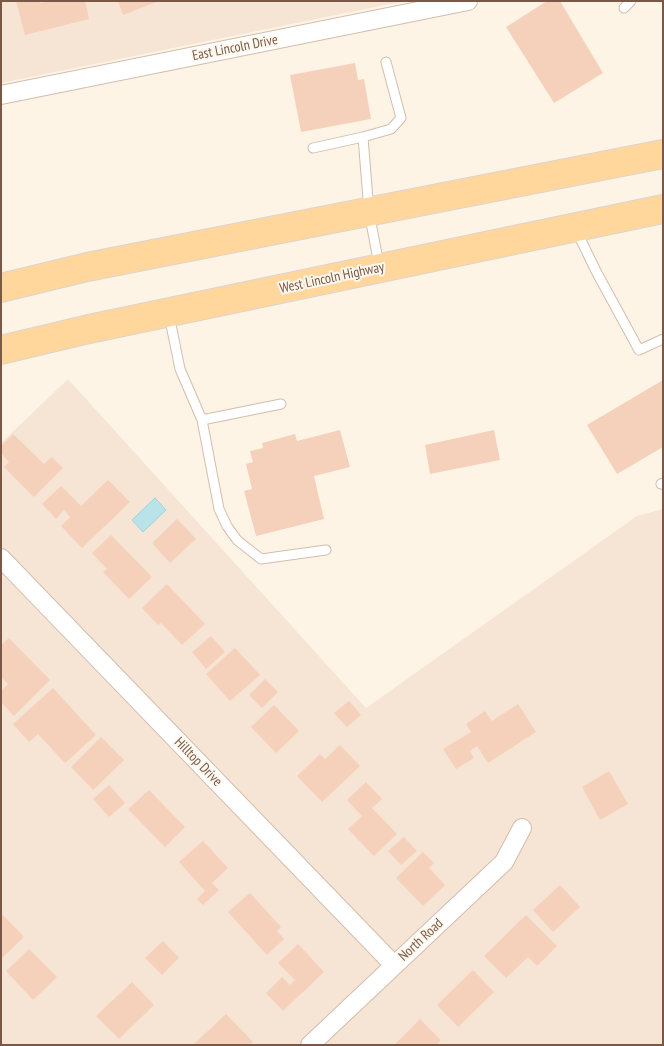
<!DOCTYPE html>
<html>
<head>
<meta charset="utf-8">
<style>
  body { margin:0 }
  #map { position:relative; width:664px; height:1046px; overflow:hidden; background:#fef4e6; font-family:"PT Sans Narrow",sans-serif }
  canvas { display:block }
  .frame { position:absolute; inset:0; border:2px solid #795848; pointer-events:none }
</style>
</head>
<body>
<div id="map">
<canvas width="664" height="1046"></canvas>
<div class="frame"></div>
</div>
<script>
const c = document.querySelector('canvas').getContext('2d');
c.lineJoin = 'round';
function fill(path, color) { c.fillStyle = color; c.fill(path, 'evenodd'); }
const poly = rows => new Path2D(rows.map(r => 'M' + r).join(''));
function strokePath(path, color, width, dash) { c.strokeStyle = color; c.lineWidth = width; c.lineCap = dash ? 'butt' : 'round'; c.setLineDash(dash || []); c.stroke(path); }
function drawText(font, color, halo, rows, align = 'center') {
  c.font = font + ' "PT Sans Narrow",sans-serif'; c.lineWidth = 4; c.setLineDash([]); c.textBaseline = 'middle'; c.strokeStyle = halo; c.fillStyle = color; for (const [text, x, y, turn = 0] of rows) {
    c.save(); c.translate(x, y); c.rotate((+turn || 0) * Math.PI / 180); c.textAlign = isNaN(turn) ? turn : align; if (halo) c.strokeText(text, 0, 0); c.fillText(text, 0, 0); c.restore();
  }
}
fill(poly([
  [1,1,405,1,1,83],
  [68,379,366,708,637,516,663,509,663,1045,1,1045,1,443]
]), '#f6e5d4');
const water = poly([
  [155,498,166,510,143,532,132,520,155,498]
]);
fill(water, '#b8e4e9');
strokePath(water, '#9ed4dc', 1);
fill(poly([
  [16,1,40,1,40,3,48,1,85,1,89,19,25,35],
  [118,1,159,1,123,15],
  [547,1,560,1,603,73,554,103,506,27],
  [355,63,358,80,364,79,371,119,301,132,290,75],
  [663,380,663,447,617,474,587,425],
  [340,430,350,467,314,476,324,519,256,536,244,491,252,489,246,464,253,462,250,451,263,448,262,443,295,434,297,441],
  [494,430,500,460,430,474,425,445],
  [13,434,44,464,52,457,63,468,34,497,4,467,9,462,1,453,1,446],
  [108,480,130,502,82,548,61,526,70,517,64,510,56,519,42,504,61,486,81,506],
  [177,519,196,539,170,563,152,543],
  [111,535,152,577,129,599,103,572,107,569,92,553],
  [167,584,205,624,182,645,161,623,158,625,142,608],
  [211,636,225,652,206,669,192,652],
  [9,638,50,680,14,716,1,702,1,691,8,684,1,677,1,645],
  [235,648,260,675,230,701,206,674],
  [265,679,278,692,262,708,249,695],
  [53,688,96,735,65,763,38,734,29,742,13,724],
  [349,701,361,715,347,727,334,713],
  [518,704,536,732,488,763,477,746,470,751,474,758,456,769,443,749,471,732,466,724,485,711,492,721],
  [274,705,299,731,276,753,251,727],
  [101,737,124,760,93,790,71,767],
  [340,745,360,766,322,802,297,776,320,754,325,759],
  [609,771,628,804,600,820,582,787],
  [366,782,382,799,372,808,397,834,374,856,348,829,362,816,347,800],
  [109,785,125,803,109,817,93,799],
  [149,790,185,827,165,847,128,809],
  [404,837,417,851,401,865,388,851],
  [203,841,228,868,212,883,219,890,203,905,197,899,205,891,179,862],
  [423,852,434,863,429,868,445,885,423,906,396,878],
  [560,885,580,907,553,932,533,910],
  [250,893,281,927,277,931,284,939,267,955,228,912],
  [1,913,24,937,1,959],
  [526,915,557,946,537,966,528,957,506,978,484,956],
  [163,941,179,958,162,975,145,958],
  [298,944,324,972,283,1011,266,993,282,977,290,985,295,980,278,963],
  [29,949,57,977,33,1000,6,971],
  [473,970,494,992,458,1027,437,1005],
  [132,982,154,1005,119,1039,96,1016],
  [226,1014,253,1042,249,1045,193,1045],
  [420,1019,441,1040,436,1045,394,1045]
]), '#f5d1bb');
const lane = poly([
  [624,8,631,1],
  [313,148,363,137],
  [576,230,597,273,639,350,663,339],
  [379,265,369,212,363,137,391,129,401,118,386,62],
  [169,315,180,369,202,420,219,509,227,526,237,540,261,559,326,550],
  [202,420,281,404],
  [661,484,663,483]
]);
const street = poly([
  [1,95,468,1],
  [1,558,394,965],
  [310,1045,504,862,522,828]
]);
const primary = poly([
  [1,288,87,267,663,154],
  [1,350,89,329,663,209]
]);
strokePath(lane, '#d3bdad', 11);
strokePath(street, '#d3bdad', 20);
strokePath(primary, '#dcd4cf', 30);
strokePath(lane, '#fff', 9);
strokePath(street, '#fff', 18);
strokePath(primary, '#ffd79c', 28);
drawText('14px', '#795848', '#fff8ee', [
  ["East Lincoln Drive",235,48,-11],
  ["West Lincoln Highway",332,278,-12],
  ["Hilltop Drive",198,762,46],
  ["North Road",421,940,-43]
]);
</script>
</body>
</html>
